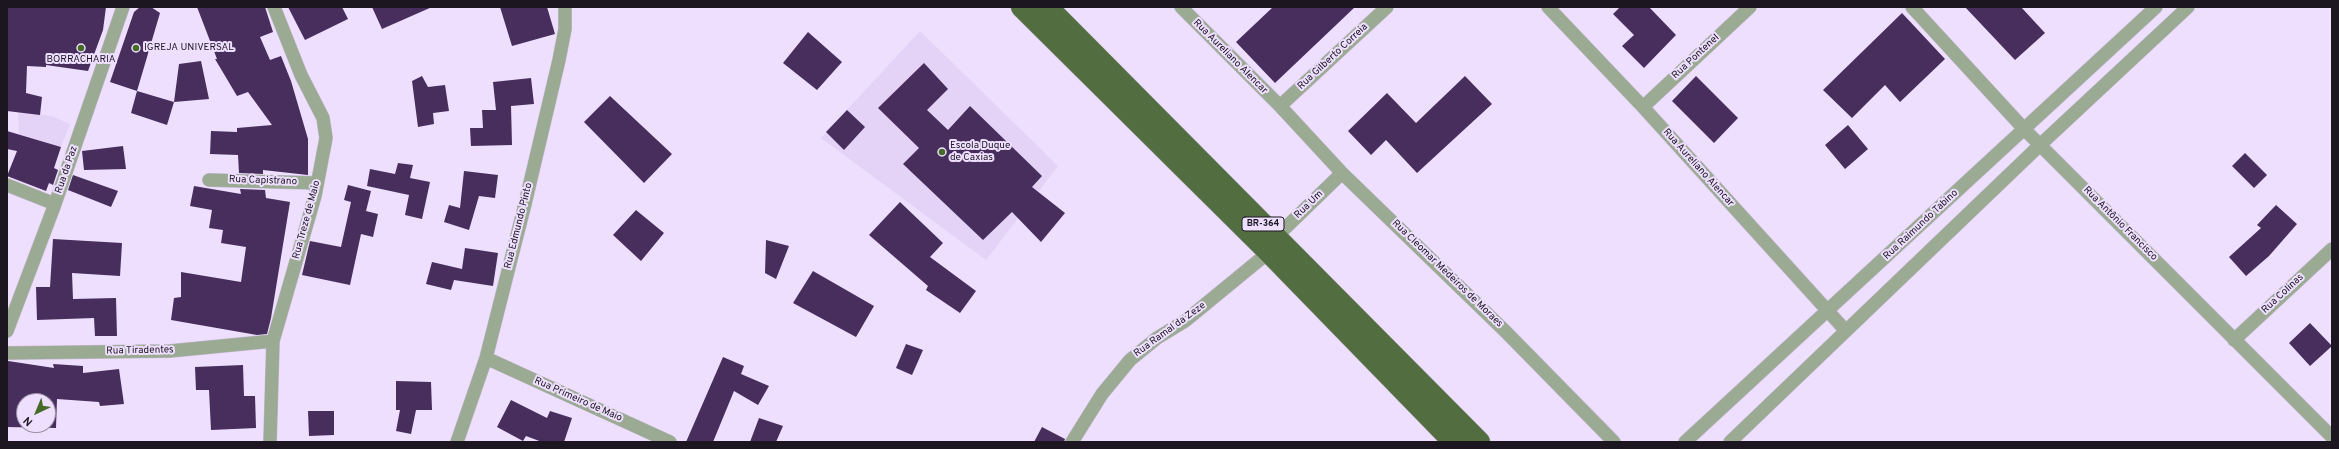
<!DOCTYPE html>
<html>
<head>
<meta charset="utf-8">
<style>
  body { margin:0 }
  #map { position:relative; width:2339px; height:449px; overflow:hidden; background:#eedffe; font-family:Overpass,sans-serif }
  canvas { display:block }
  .frame { position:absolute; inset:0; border:8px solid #1c1621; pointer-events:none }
  .north { position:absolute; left:16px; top:393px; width:40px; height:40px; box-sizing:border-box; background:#eedffe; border:1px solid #9a8fa6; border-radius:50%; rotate:224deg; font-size:11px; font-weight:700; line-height:16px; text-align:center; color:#1c1621 }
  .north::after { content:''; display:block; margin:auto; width:14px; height:18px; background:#446c28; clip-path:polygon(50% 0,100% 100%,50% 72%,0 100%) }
</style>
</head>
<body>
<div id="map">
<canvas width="2339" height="449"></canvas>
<div class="frame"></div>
<div class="north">N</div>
</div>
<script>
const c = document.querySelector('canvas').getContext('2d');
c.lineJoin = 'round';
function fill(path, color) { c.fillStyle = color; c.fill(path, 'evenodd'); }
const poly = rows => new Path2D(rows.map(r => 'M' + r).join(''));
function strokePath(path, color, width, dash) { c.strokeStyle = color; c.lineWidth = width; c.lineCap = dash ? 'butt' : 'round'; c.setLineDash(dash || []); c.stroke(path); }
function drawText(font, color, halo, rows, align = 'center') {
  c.font = font + ' Overpass,sans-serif'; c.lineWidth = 4; c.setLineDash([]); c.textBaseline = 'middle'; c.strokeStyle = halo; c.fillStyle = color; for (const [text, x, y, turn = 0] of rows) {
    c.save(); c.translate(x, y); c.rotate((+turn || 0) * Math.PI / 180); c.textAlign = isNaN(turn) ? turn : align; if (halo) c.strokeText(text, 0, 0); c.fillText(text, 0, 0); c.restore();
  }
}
fill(poly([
  [920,31,1058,166,986,260,821,138],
  [18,112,52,116,70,124,61,147,19,134]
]), '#e5d2f7');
fill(poly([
  [7,7,106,7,103,30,88,71,46,65,46,67,27,66,26,93,42,97,40,115,7,111],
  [140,7,151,7,160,13,137,91,110,82,134,12],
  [197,7,265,7,273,32,260,37,270,60,281,56,291,81,308,139,308,175,263,170,263,174,239,173,238,155,210,154,211,131,237,132,237,128,272,125,248,92,237,96,215,59,217,59],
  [288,7,342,7,348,19,305,40],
  [372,7,432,7,382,29],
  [500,7,547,7,555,34,512,46],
  [1273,7,1355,7,1275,83,1236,42],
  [1620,7,1649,7,1676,35,1644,68,1622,46,1634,35,1613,14],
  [1965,7,2021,7,2045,33,2015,60],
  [1902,13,1945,59,1900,102,1885,85,1852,118,1823,90],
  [808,32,842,62,817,90,783,63],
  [201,61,209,99,174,102,179,64],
  [924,63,948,89,927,110,948,130,970,106,1042,176,1032,187,1065,213,1041,242,1012,212,983,240,903,164,919,148,878,108],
  [422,76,428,87,445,85,449,111,433,113,434,124,418,127,412,81],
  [1465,76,1492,104,1417,173,1386,140,1371,155,1348,131,1387,93,1416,123],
  [1696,76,1738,118,1714,143,1672,101],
  [531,78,534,104,511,106,512,145,471,146,470,128,483,128,482,110,496,110,493,82],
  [137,91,174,102,167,125,131,113],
  [610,96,672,154,644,183,584,122],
  [847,110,865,127,844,150,826,132],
  [1848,125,1868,149,1845,169,1825,145],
  [7,131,61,147,54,168,58,170,53,185,49,183,46,191,7,176,17,151,7,149],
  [123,146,126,169,84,170,82,151],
  [2245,153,2267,175,2254,188,2232,166],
  [398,163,413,165,410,178,430,182,422,219,405,215,409,195,367,186,370,169,395,174],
  [464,171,498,175,495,198,479,196,469,230,444,222,449,205,460,208],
  [73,175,118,191,111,207,68,190],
  [348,185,371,191,366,211,378,214,373,237,361,234,350,285,302,275,310,241,341,247,351,202,344,200],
  [194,186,241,194,240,189,265,190,266,198,290,202,271,318,267,334,257,335,171,320,174,298,181,297,181,272,241,282,246,247,221,243,223,230,209,228,212,210,190,206],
  [900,202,943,243,930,257,976,291,960,313,926,290,928,286,869,235],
  [2276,205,2297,224,2269,256,2246,276,2229,257,2261,228,2257,225],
  [636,210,664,233,641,261,613,235],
  [53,239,122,243,120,276,72,273,73,299,116,298,117,336,95,336,94,318,37,320,36,287,50,287],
  [766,240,789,246,776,279,765,273],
  [465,248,498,253,493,286,454,280,451,290,426,284,432,262,462,269],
  [813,271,874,306,856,337,793,303],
  [2310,323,2332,346,2310,366,2289,343],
  [906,344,923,350,912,375,896,368],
  [723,357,744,366,741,374,769,386,758,405,734,391,713,442,686,442],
  [8,361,54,368,53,364,83,366,83,373,119,369,124,404,100,406,99,402,57,399,56,428,7,427],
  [24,401,48,401,48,425,24,425],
  [243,365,244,396,255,396,256,428,211,430,209,390,196,390,195,367],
  [396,381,431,382,432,410,416,410,411,434,396,431,400,410,396,410],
  [511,400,547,418,550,411,572,418,564,442,542,442,526,436,523,441,497,427],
  [308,411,334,411,334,435,309,436],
  [759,418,783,426,776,442,750,442],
  [1042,427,1065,439,1064,442,1034,442]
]), '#472e5d');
const minor = poly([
  [1181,7,1280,106,1342,173,1505,331,1614,442],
  [1548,7,1643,107,1846,331],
  [1912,7,2025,130,2332,437],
  [1280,106,1387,7],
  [1643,107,1750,7],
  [209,180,317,183],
  [7,185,55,204],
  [1276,237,1342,173],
  [7,331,55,204,123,7],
  [2234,340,2332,249],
  [7,353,170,351,273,341],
  [486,358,670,442],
  [270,442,273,341,315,196,326,138,323,118,301,75,274,7],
  [457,442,486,358,525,204,559,60,565,29,565,7],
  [1072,442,1102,394,1130,360,1157,338,1185,321,1269,252],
  [1685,442,2156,7],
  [1730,442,2040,145,2188,7]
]);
const trunk = poly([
  [1022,7,1269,252,1454,442],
  [1047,7,1479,442]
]);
strokePath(minor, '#c8bbd6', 14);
strokePath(trunk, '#c8bbd6', 23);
strokePath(minor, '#9baa93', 13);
strokePath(trunk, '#526e40', 22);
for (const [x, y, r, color] of [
  [81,48,4,"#446c28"],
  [136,48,4,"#446c28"],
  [942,152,4,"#446c28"]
]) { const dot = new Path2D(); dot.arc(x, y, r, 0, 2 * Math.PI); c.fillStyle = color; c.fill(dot); strokePath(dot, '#eedffe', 1.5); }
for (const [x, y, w] of [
  [1263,224,42]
]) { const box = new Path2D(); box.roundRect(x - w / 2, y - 7, w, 14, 3); c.fillStyle = '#eedffe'; c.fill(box); strokePath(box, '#1c1621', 1); }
drawText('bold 9px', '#1c1621', null, [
  ["BR-364",1263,224]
]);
drawText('10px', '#1c1621', '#eedffe', [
  ["IGREJA UNIVERSAL",144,48],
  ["BORRACHARIA",81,60,"center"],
  ["Escola Duque",950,146],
  ["de Caxias",950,158]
], 'left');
drawText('10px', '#1c1621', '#eedffe', [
  ["Rua Aureliano Alencar",1230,57,45],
  ["Rua Gilberto Correia",1333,57,-43],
  ["Rua Pontenel",1696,57,-43],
  ["Rua Aureliano Alencar",1698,168,48],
  ["Rua da Paz",67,170,-71],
  ["Rua Capistrano",263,181,2],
  ["Rua Um",1309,205,-44],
  ["Rua Treze de Maio",307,220,-75],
  ["Rua Antônio Francisco",2120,224,45],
  ["Rua Raimundo Tabino",1921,225,-43],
  ["Rua Edmundo Pinto",519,226,-76],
  ["Rua Cleomar Medeiros de Moraes",1447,274,44],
  ["Rua Colinas",2283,294,-43],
  ["Rua Ramal da Zeze",1170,330,-36],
  ["Rua Tiradentes",140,351,-1],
  ["Rua Primeiro de Maio",578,400,24]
]);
</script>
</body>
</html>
